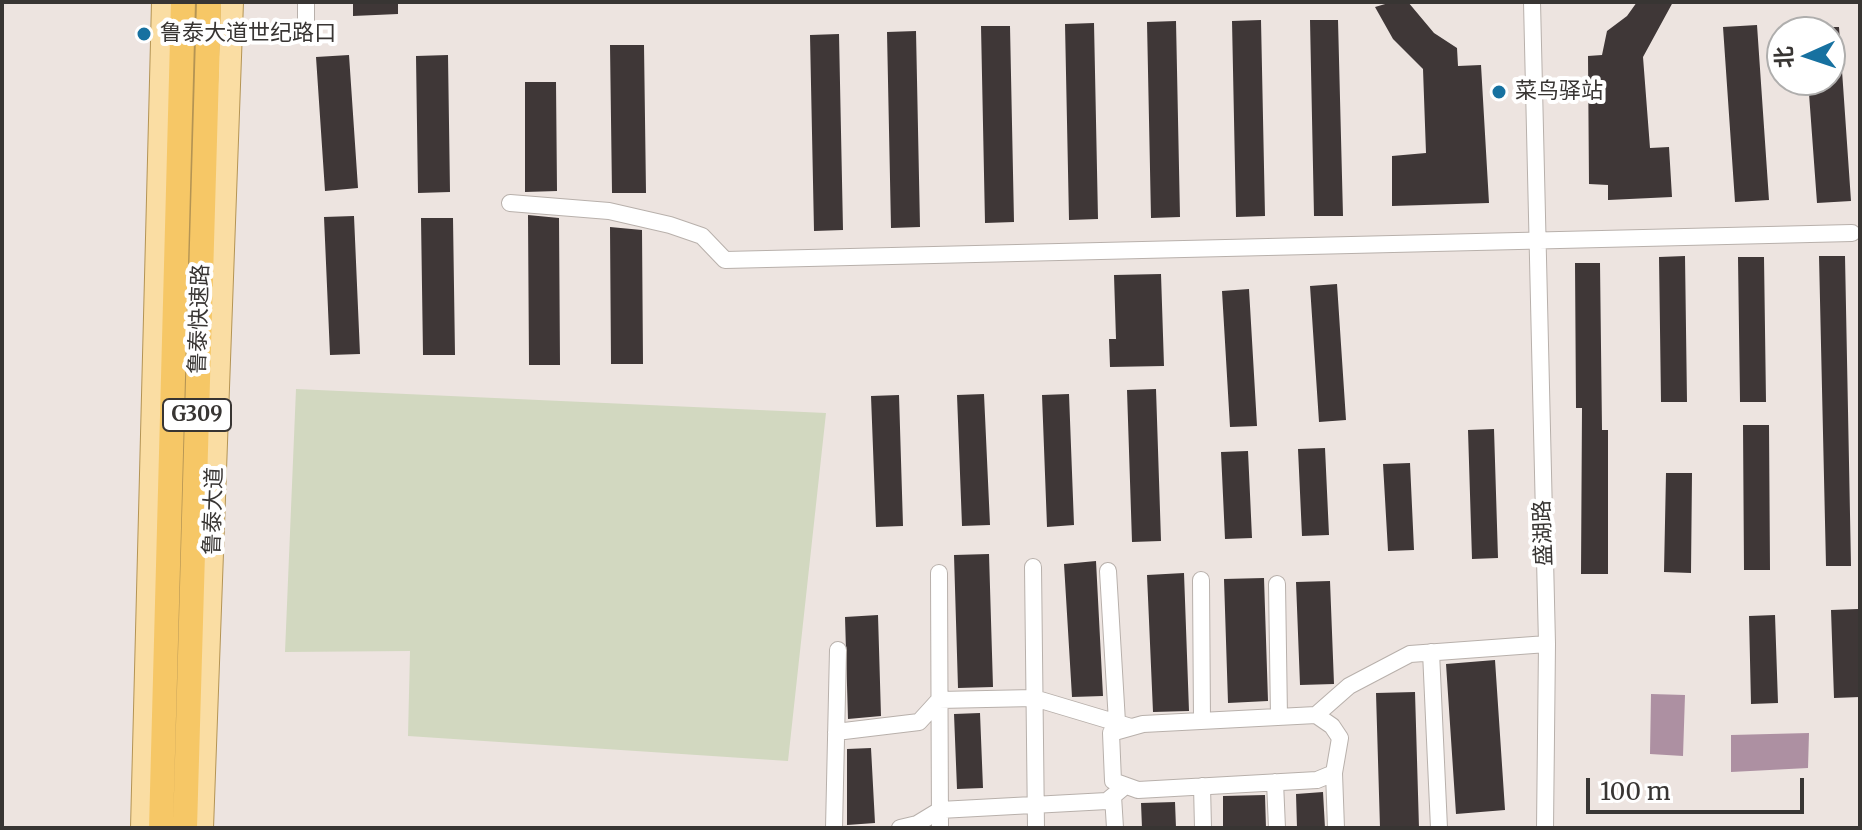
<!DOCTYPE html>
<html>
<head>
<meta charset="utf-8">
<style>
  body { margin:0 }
  #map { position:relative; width:1862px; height:830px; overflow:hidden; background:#ede4e0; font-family:Merriweather,"Noto Sans SC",serif }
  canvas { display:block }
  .frame { position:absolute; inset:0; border:4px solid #383533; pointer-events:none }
  .north { position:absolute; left:1766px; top:16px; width:80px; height:80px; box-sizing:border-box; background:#fff; border:2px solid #afaead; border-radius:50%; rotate:267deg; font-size:22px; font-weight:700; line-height:32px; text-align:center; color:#383533 }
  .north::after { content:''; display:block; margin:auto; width:28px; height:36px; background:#1771a0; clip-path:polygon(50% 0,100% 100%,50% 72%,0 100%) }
  .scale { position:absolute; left:1586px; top:778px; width:218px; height:36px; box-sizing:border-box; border:4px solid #383533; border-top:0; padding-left:10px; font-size:24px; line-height:28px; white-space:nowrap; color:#383533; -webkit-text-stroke:6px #fff; paint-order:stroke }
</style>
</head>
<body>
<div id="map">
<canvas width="1862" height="830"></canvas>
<div class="frame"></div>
<div class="north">北</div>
<div class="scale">100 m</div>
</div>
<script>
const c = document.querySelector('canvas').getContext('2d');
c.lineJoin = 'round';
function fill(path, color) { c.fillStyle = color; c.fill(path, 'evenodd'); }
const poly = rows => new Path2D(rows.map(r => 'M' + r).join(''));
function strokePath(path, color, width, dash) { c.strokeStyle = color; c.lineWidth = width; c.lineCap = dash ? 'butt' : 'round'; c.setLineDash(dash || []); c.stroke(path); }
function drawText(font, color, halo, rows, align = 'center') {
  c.font = font + ' Merriweather,"Noto Sans SC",serif'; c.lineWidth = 8; c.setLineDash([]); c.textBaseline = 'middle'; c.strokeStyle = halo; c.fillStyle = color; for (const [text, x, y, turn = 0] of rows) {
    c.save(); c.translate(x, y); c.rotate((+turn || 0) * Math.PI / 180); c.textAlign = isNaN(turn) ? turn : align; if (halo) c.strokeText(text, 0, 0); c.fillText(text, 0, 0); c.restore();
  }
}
fill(poly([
  [296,389,826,413,788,761,408,736,410,651,285,652]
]), '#d2d8c0');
fill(poly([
  [1651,694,1685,695,1683,756,1650,754],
  [1809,733,1808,768,1731,772,1731,735]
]), '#ad90a2');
fill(poly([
  [353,2,398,2,398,14,353,16],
  [1392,2,1408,2,1434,33,1457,48,1458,66,1481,65,1489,203,1392,206,1392,156,1426,153,1423,69,1393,39,1375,7],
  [1637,2,1673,2,1643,57,1650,148,1669,147,1672,197,1608,200,1608,185,1589,184,1588,56,1602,55,1607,31,1627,16],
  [1261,20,1265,216,1236,217,1232,21],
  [1310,20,1338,20,1343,216,1314,216],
  [1176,21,1180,217,1151,218,1147,22],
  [1094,23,1098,219,1069,220,1065,24],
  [1757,25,1769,200,1735,202,1723,27],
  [981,26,1010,26,1014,222,985,223],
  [1830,27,1839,27,1851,201,1817,203,1808,80,1830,80],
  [916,31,920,227,891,228,887,32],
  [839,34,843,230,814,231,810,35],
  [610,45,644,45,646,193,612,193],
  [349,55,358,188,325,191,316,57],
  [448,55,450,192,418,193,416,56],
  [525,82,556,82,557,191,525,192],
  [528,215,559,218,560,365,529,365],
  [354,216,360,354,330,355,324,217],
  [421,218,453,218,455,355,423,355],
  [610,227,642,230,643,364,611,364],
  [1685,256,1687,402,1661,402,1659,257],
  [1819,256,1845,256,1851,566,1826,566],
  [1738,257,1764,257,1766,402,1740,402],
  [1575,263,1600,263,1602,430,1608,430,1608,574,1581,574,1582,408,1576,408],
  [1161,274,1164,366,1110,367,1109,339,1116,339,1114,275],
  [1337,284,1346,420,1319,422,1310,286],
  [1249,289,1257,426,1230,427,1222,291],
  [1156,389,1161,541,1132,542,1127,390],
  [984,394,990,525,962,526,957,395],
  [1069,394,1074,525,1047,527,1042,395],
  [899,395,903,526,876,527,871,396],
  [1743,425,1769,425,1770,570,1744,570],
  [1494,429,1498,558,1472,559,1468,430],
  [1325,448,1329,535,1302,536,1298,449],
  [1248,451,1252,538,1225,539,1221,452],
  [1410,463,1414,550,1388,551,1383,464],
  [1666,473,1692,473,1691,573,1664,572],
  [989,554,993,687,958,688,954,555],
  [1096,561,1103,696,1072,697,1064,564],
  [1184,573,1189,711,1153,712,1147,575],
  [1264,578,1268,701,1228,703,1224,579],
  [1330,581,1334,684,1300,685,1296,582],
  [1858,609,1860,697,1834,698,1831,610],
  [878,615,881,716,848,719,845,617],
  [1775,615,1778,703,1751,704,1749,616],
  [1495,660,1505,810,1456,814,1446,664],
  [1415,692,1419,828,1380,828,1376,693],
  [980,713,983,788,957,789,954,714],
  [871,748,875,823,847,825,847,749],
  [1323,792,1325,828,1297,828,1296,794],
  [1265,795,1266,828,1223,828,1223,796],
  [1175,802,1176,828,1142,828,1141,803]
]), '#3f3737');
const minor = poly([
  [1532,2,1547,644,1545,828],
  [231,34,306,33,306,2],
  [510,203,609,211,670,225,702,236,725,260,1852,233],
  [1033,567,1036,828],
  [1108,571,1117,722],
  [939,573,940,828],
  [1201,580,1202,721],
  [1277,584,1279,717],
  [1431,652,1439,828],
  [1316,715,1332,726,1340,738,1334,773,1317,780,1138,790,1113,781,1111,733,1143,724,1316,715,1349,686,1410,654,1547,644],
  [836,732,919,722,939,700,1034,698,1131,727],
  [1334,773,1336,828],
  [1275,782,1277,828],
  [1202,786,1203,828],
  [1113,796,1115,828],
  [834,828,838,650],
  [900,828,917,824,940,810,1107,801,1125,786]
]);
const major = poly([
  [142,828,163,2],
  [202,828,232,2]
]);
const highway = poly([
  [161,828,183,2],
  [185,828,209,2]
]);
strokePath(minor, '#b8b0ab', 18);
strokePath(major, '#b49454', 24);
strokePath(highway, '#b49454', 26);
strokePath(minor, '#fff', 16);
strokePath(major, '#fadda3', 22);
strokePath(highway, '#f6c766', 24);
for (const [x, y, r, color] of [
  [144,34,8,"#1771a0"],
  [1499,92,8,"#1771a0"]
]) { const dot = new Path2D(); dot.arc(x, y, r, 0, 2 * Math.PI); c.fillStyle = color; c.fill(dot); strokePath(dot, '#fff', 3); }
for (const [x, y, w] of [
  [197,415,68]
]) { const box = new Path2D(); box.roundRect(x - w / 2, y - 16, w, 32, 6); c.fillStyle = '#fff'; c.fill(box); strokePath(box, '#383533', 2); }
drawText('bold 20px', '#383533', null, [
  ["G309",197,415]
]);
drawText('22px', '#383533', '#fff', [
  ["鲁泰大道世纪路口",160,34],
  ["菜鸟驿站",1515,92]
], 'left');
drawText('22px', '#383533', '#fff', [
  ["鲁泰快速路",200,319,-88],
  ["鲁泰大道",214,511,-88],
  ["盛湖路",1544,533,-92]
]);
</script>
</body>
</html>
